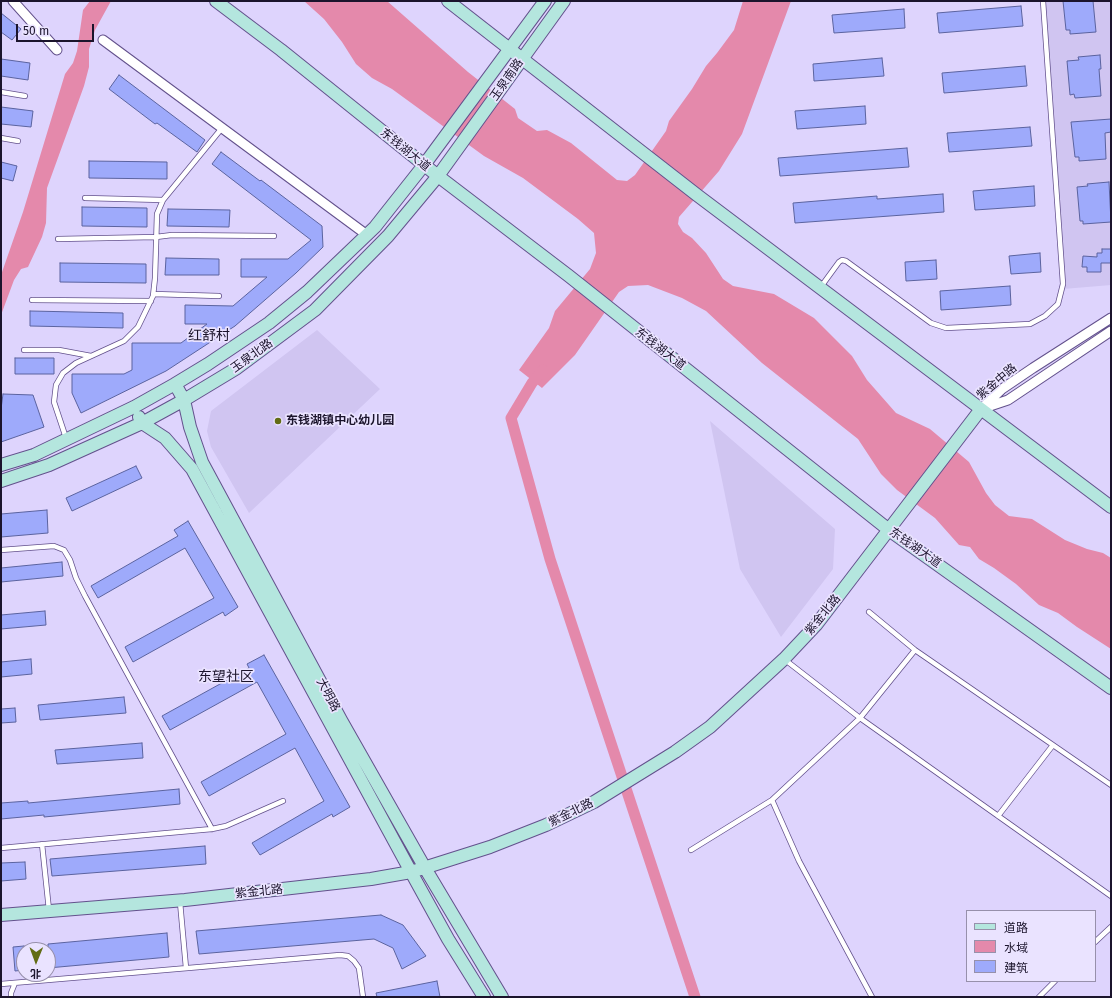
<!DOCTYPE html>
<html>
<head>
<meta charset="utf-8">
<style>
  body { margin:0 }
  #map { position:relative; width:1112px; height:998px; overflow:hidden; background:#ded4fd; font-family:"Fira Sans","Noto Sans SC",sans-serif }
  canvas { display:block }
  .frame { position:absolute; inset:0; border:2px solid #1b142c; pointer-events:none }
  .legend { position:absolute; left:966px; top:910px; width:130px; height:72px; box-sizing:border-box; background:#eae3ff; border:1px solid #9790ab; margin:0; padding:5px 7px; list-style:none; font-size:12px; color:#1b142c }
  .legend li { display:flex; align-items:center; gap:8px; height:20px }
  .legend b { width:20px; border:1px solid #9790ab }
  .north { position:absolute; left:16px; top:942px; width:40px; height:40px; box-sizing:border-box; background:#eae3ff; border:1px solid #9790ab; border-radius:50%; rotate:181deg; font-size:11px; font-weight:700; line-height:16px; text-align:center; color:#1b142c }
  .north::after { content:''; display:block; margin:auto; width:14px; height:18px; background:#626c14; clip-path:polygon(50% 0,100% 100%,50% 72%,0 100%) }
  .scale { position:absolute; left:16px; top:24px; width:78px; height:18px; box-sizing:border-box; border:2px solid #1b142c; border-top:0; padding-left:5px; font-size:12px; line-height:14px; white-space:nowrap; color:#1b142c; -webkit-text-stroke:3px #eae3ff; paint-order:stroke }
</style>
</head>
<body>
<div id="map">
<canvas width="1112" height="998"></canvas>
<div class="frame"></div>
<ul class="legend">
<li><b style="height:5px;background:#b4e6de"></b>道路</li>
<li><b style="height:11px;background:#e489ab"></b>水域</li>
<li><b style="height:11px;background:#9eaafb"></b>建筑</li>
</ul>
<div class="north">北</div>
<div class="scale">50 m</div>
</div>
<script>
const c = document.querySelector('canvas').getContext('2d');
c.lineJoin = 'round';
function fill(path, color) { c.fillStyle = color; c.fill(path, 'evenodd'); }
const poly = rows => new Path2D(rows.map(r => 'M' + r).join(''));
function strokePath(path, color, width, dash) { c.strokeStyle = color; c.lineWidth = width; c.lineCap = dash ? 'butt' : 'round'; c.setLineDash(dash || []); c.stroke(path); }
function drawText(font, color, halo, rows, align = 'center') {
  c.font = font + ' "Fira Sans","Noto Sans SC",sans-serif'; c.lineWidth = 3.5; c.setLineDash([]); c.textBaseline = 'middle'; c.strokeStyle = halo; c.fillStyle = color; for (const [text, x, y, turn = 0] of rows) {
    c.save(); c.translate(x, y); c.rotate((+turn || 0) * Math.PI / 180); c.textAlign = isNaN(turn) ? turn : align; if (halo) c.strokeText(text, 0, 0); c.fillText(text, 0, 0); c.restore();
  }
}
fill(poly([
  [1042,1,1111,1,1111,285,1063,289],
  [317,330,380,389,249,513,211,447,207,431,211,411],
  [710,421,835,529,833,569,781,637,740,569]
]), '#d0c5f1');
fill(poly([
  [90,1,111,1,95,30,89,49,89,67,84,86,47,188,46,223,42,237,28,267,21,269,14,280,1,315,1,275,23,212,65,74,73,63,77,51,83,10],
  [304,1,387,1,468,72,515,109,518,118,537,131,547,130,571,143,617,180,627,181,635,175,666,131,669,121,692,89,706,66,717,53,734,30,743,1,791,1,742,134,719,171,679,217,678,224,683,232,692,238,706,253,723,279,733,286,774,294,814,318,852,356,867,380,896,413,930,429,969,462,986,493,995,505,1009,516,1032,519,1065,540,1087,549,1103,553,1111,558,1111,649,1077,627,1058,613,1039,605,1016,584,994,568,979,559,970,547,959,545,935,518,897,490,881,474,858,439,762,363,706,311,682,298,648,285,628,286,619,292,575,355,542,388,519,370,549,328,555,311,590,269,596,253,594,233,578,219,523,178,484,156,392,89,372,78,356,64,342,42,324,19]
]), '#e489ab');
strokePath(poly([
  [543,370,532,383,511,418,550,559,695,997]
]), '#e489ab', 11);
const building = poly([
  [1063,1,1093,1,1096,32,1070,34,1070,30,1066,30,1063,1],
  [1021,6,1023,26,939,33,937,13,1021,6],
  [904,9,905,28,834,33,832,15,904,9],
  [1,13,21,29,12,40,1,32,1,13],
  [1100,55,1101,69,1099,69,1101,96,1075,98,1074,94,1070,95,1067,61,1079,60,1078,57,1100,55],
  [882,58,884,76,814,81,813,64,882,58],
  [1,59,30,63,28,80,1,76,1,59],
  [1025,66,1027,86,944,93,942,73,1025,66],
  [119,75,205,140,197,152,157,123,155,124,109,89,119,75],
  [865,106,866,124,797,129,795,111,865,106],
  [1,107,33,111,31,127,1,124,1,107],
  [1111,119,1111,132,1105,133,1106,159,1079,161,1079,157,1075,157,1071,122,1111,119],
  [1030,127,1032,146,949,152,947,133,1030,127],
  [907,148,909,167,780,176,778,158,907,148],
  [221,152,260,181,261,180,322,226,323,247,296,273,235,326,166,371,81,413,72,393,72,374,124,374,132,370,132,343,181,343,207,324,185,324,185,305,233,306,267,277,241,277,241,259,288,259,311,240,212,164,221,152],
  [89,161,167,162,167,179,89,178,89,161],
  [1,162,17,166,13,181,1,178,1,162],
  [1109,182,1111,222,1083,224,1083,221,1080,221,1077,187,1088,186,1087,184,1109,182],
  [1034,186,1035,206,975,210,973,191,1034,186],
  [943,194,944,212,795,223,793,203,877,196,877,199,943,194],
  [82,207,147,208,147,227,82,226,82,207],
  [168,209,230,210,229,227,167,226,168,209],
  [1102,249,1111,249,1111,263,1101,263,1101,272,1087,272,1087,267,1082,267,1083,256,1097,257,1097,253,1102,253,1102,249],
  [1040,253,1041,272,1011,274,1009,256,1040,253],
  [166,258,219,259,219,275,165,275,166,258],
  [936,260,937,279,906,281,905,262,936,260],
  [60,263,146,264,146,283,60,282,60,263],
  [1010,286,1011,305,941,310,940,291,1010,286],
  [30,311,123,313,123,328,30,326,30,311],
  [15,358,54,358,54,374,15,374,15,358],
  [3,394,33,395,44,427,1,442,1,409,3,394],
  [136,466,142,478,72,511,66,498,136,466],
  [47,510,48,533,1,537,1,514,47,510],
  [188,521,238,607,225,616,223,612,133,662,125,647,214,598,185,548,98,598,91,586,178,536,174,530,188,521],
  [62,562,63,576,1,582,1,568,62,562],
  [45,611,46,625,1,629,1,615,45,611],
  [264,655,350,807,333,817,332,814,260,855,252,843,324,801,295,748,209,796,201,782,286,734,257,682,170,730,162,716,249,668,247,664,264,655],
  [31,659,32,674,1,677,1,662,31,659],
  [124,697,126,713,40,720,38,705,124,697],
  [15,708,16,722,1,723,1,709,15,708],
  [142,743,143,758,57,764,55,750,142,743],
  [179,789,180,804,44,817,44,815,1,819,1,803,28,801,28,803,179,789],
  [205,846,206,864,52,876,50,859,205,846],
  [25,862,26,879,1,881,1,863,25,862],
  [381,915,403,925,426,956,402,969,393,948,374,939,199,954,196,931,381,915],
  [167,933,169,957,48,968,48,944,167,933],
  [24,946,24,970,15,971,13,947,24,946],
  [437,981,440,997,377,997,376,993,437,981]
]);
fill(building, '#9eaafb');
strokePath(building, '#5b639f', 1);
const lane = poly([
  [1,92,25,96],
  [1,138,18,141],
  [85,198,163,200],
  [58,239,156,237,172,235,274,236],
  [820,288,839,262,842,260,846,261,931,323,946,328,1030,324,1045,316,1058,304,1063,284,1043,1],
  [154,294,219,296],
  [32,300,151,301],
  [24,350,59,350,91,356],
  [66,438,54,402,56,385,63,373,76,363,124,341,138,327,153,296,155,278,157,214,163,200,222,128],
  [1,550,54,546,64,550,70,560,76,578,85,596,212,829],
  [869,612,915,650,1111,785],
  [784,659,860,718,1111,896],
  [772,800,799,861,872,997],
  [998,816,1053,745],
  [42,844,49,910],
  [1,848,212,829,226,826,283,801],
  [691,850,772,800,860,718,915,650],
  [180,902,186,968],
  [1095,942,1111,927],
  [1,984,340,955,348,956,354,961,359,968,363,997],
  [11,997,11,993,15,983],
  [1039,997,1055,981]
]);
const street = poly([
  [13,1,57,50],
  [103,40,367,235],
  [984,408,1008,400,1111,331],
  [981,409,1002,389,1033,368,1111,318]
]);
const secondary = poly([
  [216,1,281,50,438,176,569,276,889,530,1111,688],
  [448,1,697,195,1111,507],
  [175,384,184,400,190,427,202,462,341,720,425,868,502,997],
  [139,417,142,423,165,438,192,469,411,872,448,939,484,997],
  [1,465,34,455,134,407,175,384,208,364,269,323,307,292,375,227,424,165,545,1],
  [1,481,49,465,142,423,184,400,237,368,315,310,388,236,438,176,564,1],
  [1,915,185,900,371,879,411,872,490,847,546,825,594,802,675,752,710,727,784,659,816,625,981,409]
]);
strokePath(lane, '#63518c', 6);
strokePath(street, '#63518c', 11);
strokePath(secondary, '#63518c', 14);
strokePath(lane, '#fff', 4.5);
strokePath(street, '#fff', 9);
strokePath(secondary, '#b4e6de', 12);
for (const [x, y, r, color] of [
  [278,421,4,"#626c14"]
]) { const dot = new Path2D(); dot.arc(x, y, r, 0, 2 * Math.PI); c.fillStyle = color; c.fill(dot); strokePath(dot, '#eae3ff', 1.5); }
drawText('12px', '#1b142c', '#eae3ff', [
  ["玉泉南路",507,80,-55],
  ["东钱湖大道",405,150,39],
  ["东钱湖大道",660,349,38],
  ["玉泉北路",252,356,-36],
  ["紫金中路",997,382,-40],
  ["东钱湖大道",915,548,35],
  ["紫金北路",823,615,-51],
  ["大明路",328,695,62],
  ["紫金北路",571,813,-26],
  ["紫金北路",259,892,-6]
]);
drawText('bold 12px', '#1b142c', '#eae3ff', [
  ["东钱湖镇中心幼儿园",286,421]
], 'left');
drawText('14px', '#1b142c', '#eae3ff', [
  ["红舒村",209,336],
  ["东望社区",226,677]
]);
</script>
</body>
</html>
